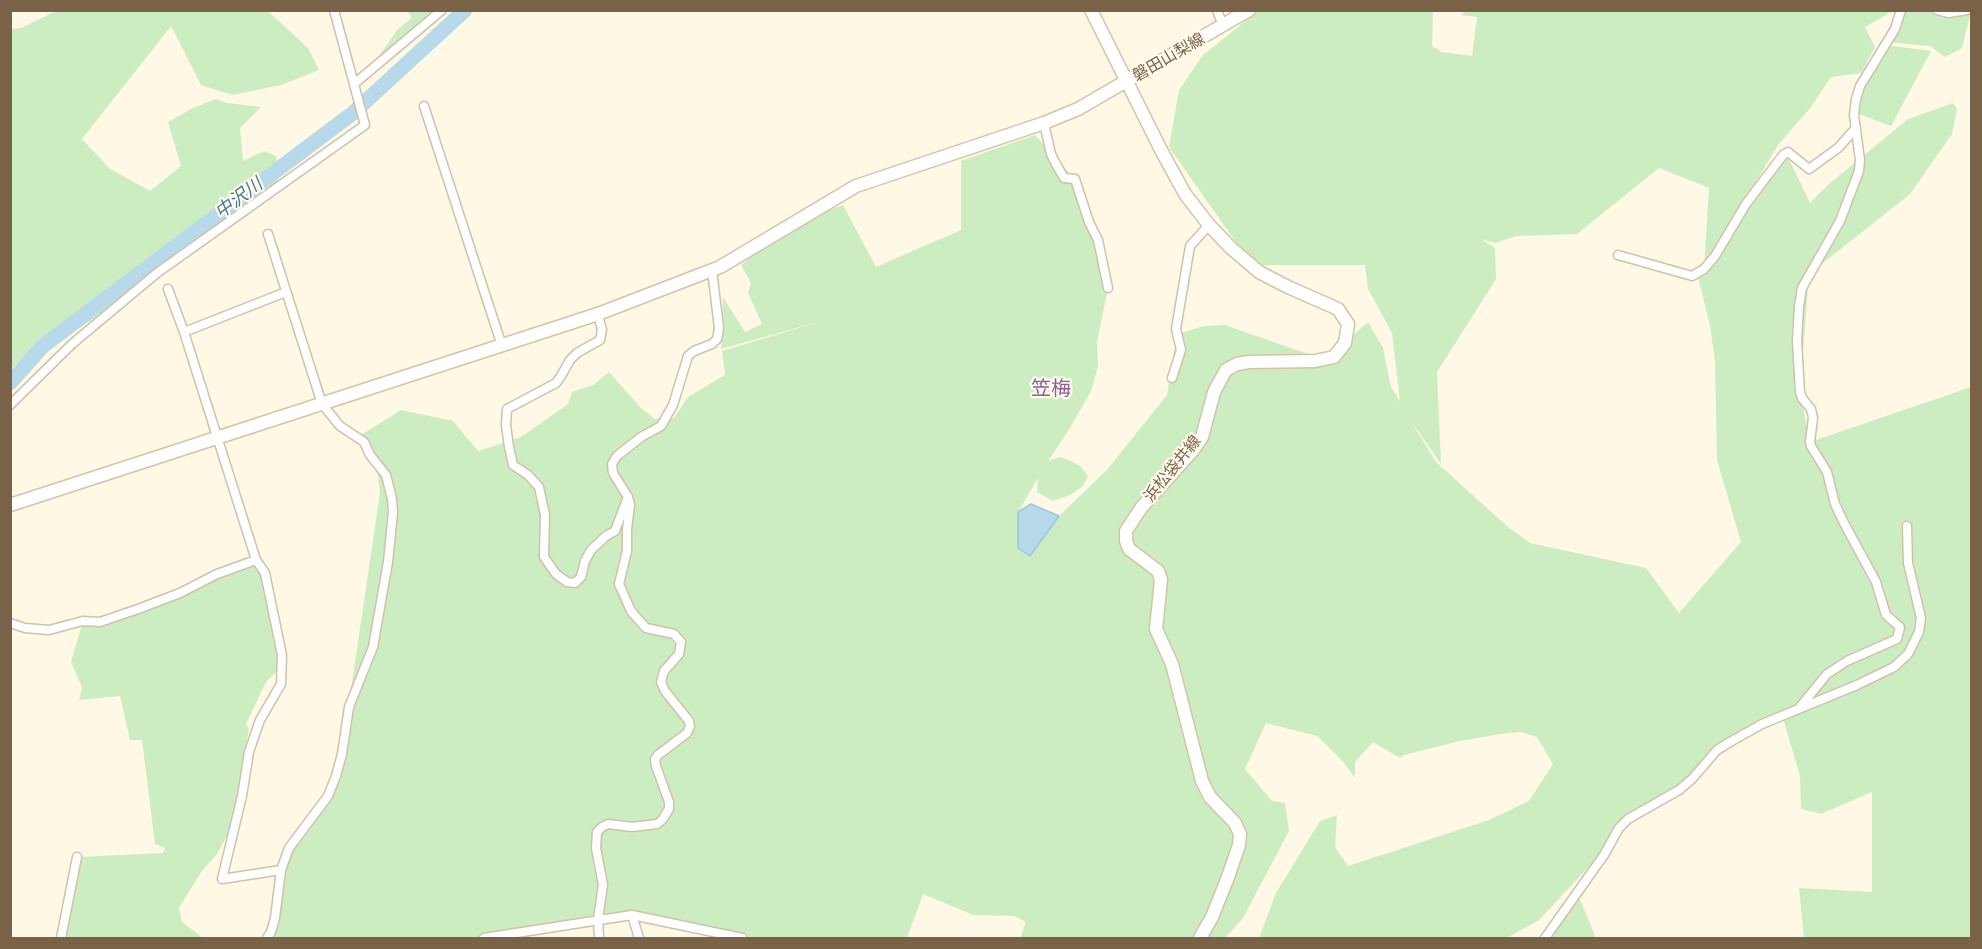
<!DOCTYPE html>
<html>
<head>
<meta charset="utf-8">
<style>
  body { margin:0 }
  #map { position:relative; width:1982px; height:949px; overflow:hidden; background:#fef8e5; font-family:"Fira Sans",sans-serif }
  canvas { display:block }
  .frame { position:absolute; inset:0; border:12px solid #796248; pointer-events:none }
</style>
</head>
<body>
<div id="map">
<canvas width="1982" height="949"></canvas>
<div class="frame"></div>
</div>
<script>
const c = document.querySelector('canvas').getContext('2d');
c.lineJoin = 'round';
function fill(path, color) { c.fillStyle = color; c.fill(path, 'evenodd'); }
const poly = rows => new Path2D(rows.map(r => 'M' + r).join(''));
function strokePath(path, color, width, dash) { c.strokeStyle = color; c.lineWidth = width; c.lineCap = dash ? 'butt' : 'round'; c.setLineDash(dash || []); c.stroke(path); }
function drawText(font, color, halo, rows, align = 'center') {
  c.font = font + ' "Fira Sans","Noto Sans JP",sans-serif'; c.lineWidth = 4.5; c.setLineDash([]); c.textBaseline = 'middle'; c.strokeStyle = halo; c.fillStyle = color; for (const [text, x, y, turn = 0] of rows) {
    c.save(); c.translate(x, y); c.rotate((+turn || 0) * Math.PI / 180); c.textAlign = isNaN(turn) ? turn : align; if (halo) c.strokeText(text, 0, 0); c.fillText(text, 0, 0); c.restore();
  }
}
fill(poly([
  [56,11,268,11,308,48,319,70,281,85,232,95,201,85,171,26,82,139,110,169,150,191,181,166,168,122,191,109,216,99,228,103,261,107,240,128,243,161,264,151,276,156,278,190,124,301,16,364,10,371,11,29,21,28],
  [407,11,435,11,374,63,398,29,412,18],
  [1258,11,1433,11,1432,46,1442,52,1472,56,1477,17,1461,15,1465,11,1890,11,1888,14,1865,27,1875,47,1861,73,1831,77,1811,107,1778,145,1716,249,1786,153,1810,203,1829,184,1908,119,1953,103,1957,109,1952,134,1910,194,1809,274,1800,392,1810,442,1971,387,1971,938,1804,938,1799,888,1872,892,1872,792,1821,814,1801,809,1800,776,1782,715,1715,753,1687,783,1641,811,1539,920,1507,938,1259,938,1276,893,1320,821,1337,815,1335,847,1348,866,1489,820,1529,801,1553,764,1537,737,1521,732,1500,734,1460,741,1404,755,1400,758,1373,742,1355,762,1355,778,1341,759,1317,736,1266,723,1245,769,1272,801,1285,803,1289,831,1243,918,1225,938,1020,938,1026,922,1014,916,973,915,923,894,907,938,742,938,692,928,616,917,479,938,266,938,281,870,328,796,345,730,380,493,376,456,358,437,401,410,453,421,478,451,521,437,568,404,572,392,593,385,609,372,640,407,655,419,674,418,688,397,725,375,722,351,825,320,721,349,723,297,745,332,762,324,748,293,751,283,741,265,789,226,843,205,876,267,961,230,961,161,1035,135,1075,179,1108,288,1097,342,1098,366,1091,391,1070,428,1048,461,1060,457,1071,461,1080,466,1088,476,1083,486,1070,495,1053,501,1037,492,1038,478,1018,512,1018,547,1030,556,1059,516,1106,471,1167,395,1177,334,1204,326,1225,325,1325,360,1368,322,1383,348,1391,387,1400,401,1392,333,1368,289,1365,265,1252,265,1169,147,1179,90,1203,55],
  [1659,168,1709,188,1704,269,1697,273,1710,325,1715,361,1717,460,1741,542,1679,613,1646,568,1530,543,1508,527,1436,462,1409,418,1441,464,1437,372,1496,279,1495,248,1481,239,1495,243,1516,236,1577,234],
  [1903,11,1932,11,1950,15,1971,11,1962,48,1945,57,1930,46,1887,42],
  [1885,45,1931,51,1891,126,1859,114,1856,99],
  [256,560,267,579,282,666,266,682,246,724,249,729,240,784,230,830,217,854,201,872,179,908,182,922,203,938,59,938,77,857,163,853,165,848,155,844,142,740,130,740,120,696,79,700,82,687,71,662,83,621,127,613],
  [1577,892,1596,938,1549,938]
]), '#ccedc2');
const water = poly([
  [1031,504,1059,516,1030,556,1018,548,1018,512,1031,504]
]);
fill(water, '#b8d9e9');
strokePath(water, '#9dc7db', 1.5);
strokePath(poly([
  [10,383,43,346,353,113,465,10]
]), '#b8d9e9', 15);
const street = poly([
  [1217,10,1223,26],
  [1937,10,1949,13,1967,10],
  [354,84,442,10],
  [424,106,502,346],
  [1044,123,1051,154,1056,164,1064,178,1075,179,1089,222,1098,240,1108,288],
  [1618,255,1692,276,1704,269,1715,256,1746,204,1783,155,1788,152,1809,169,1838,148,1856,128],
  [168,289,184,332,256,560,265,573,282,655,281,684,260,720,249,752,242,796,222,879,281,870],
  [598,314,602,330,600,340,577,353,570,360,561,376,556,383,507,409,506,425,509,447,513,465,528,475,539,487,545,515,544,557,556,574,567,582,575,583,581,577,585,561,591,550,606,536,615,531,628,497],
  [184,332,286,292],
  [1172,378,1181,350,1176,329,1190,246,1209,225],
  [10,405,72,344,157,273,365,125,334,10],
  [10,623,25,628,49,630,83,621,100,622,138,609,180,593,217,574,256,560],
  [1800,707,1827,674,1847,661,1897,639,1900,627,1886,615,1876,582,1844,523,1835,504,1827,472,1811,446,1810,442,1813,418,1811,409,1802,398,1800,392,1797,341,1799,306,1802,288,1840,221,1859,171,1860,160,1854,115,1856,99,1860,86,1895,29,1901,10],
  [632,915,639,938],
  [61,938,77,857],
  [267,938,271,932,275,918,281,870,289,848,328,796,336,776,342,754,349,707,373,647,388,562,393,512,392,499,386,475,370,455,364,442,340,426,322,404,268,234],
  [484,938,632,915,742,938],
  [599,938,598,919,603,885,596,848,597,832,602,827,608,824,632,827,657,824,662,820,669,809,669,802,656,766,655,759,658,755,687,733,690,726,689,721,665,691,661,682,664,671,679,654,681,642,674,634,646,628,631,611,619,584,627,551,627,529,630,505,628,497,613,473,612,464,617,456,641,437,661,426,673,405,688,356,694,351,712,344,717,339,719,328,712,270],
  [1545,938,1604,855,1619,828,1628,819,1679,790,1692,779,1717,750,1730,742,1762,724,1857,685,1894,667,1908,654,1919,632,1921,618,1908,563,1907,526]
]);
const secondary = poly([
  [1091,10,1161,150,1185,194,1209,225,1231,248,1259,272,1288,287,1338,309,1348,324,1345,343,1334,357,1315,361,1249,362,1237,364,1226,370,1214,392,1202,437,1194,449,1141,508,1126,531,1126,541,1129,549,1158,571,1161,580,1156,629,1172,664,1202,781,1210,797,1235,823,1240,834,1239,845,1228,877,1212,917,1200,938],
  [10,505,598,314,720,267,856,186,1044,123,1078,109,1249,10]
]);
strokePath(street, '#d0c1aa', 11);
strokePath(secondary, '#d4c3a7', 15);
strokePath(street, '#fff', 8);
strokePath(secondary, '#fff', 12);
drawText('16px', '#796248', '#fffbed', [
  ["磐田山梨線",1169,58,-30],
  ["浜松袋井線",1173,469,-51]
]);
drawText('italic 18px', '#427994', '#fffbed', [
  ["中沢川",239,199,-37]
]);
drawText('20px', '#8c5f95', '#fffbed', [
  ["笠梅",1051,389]
]);
</script>
</body>
</html>
